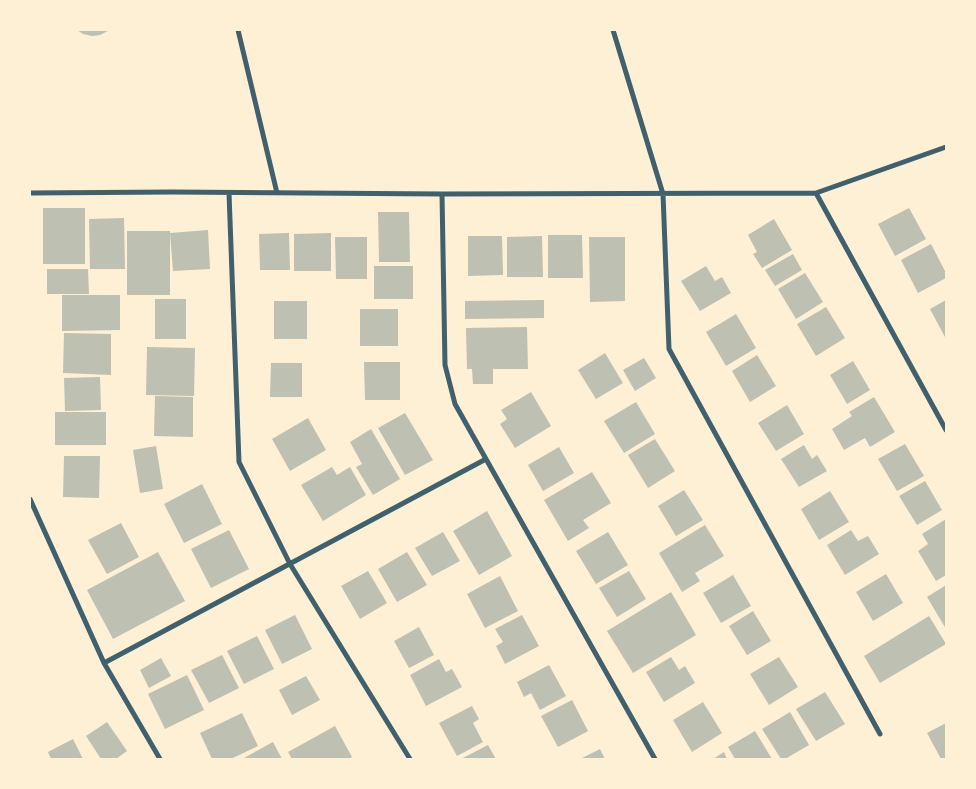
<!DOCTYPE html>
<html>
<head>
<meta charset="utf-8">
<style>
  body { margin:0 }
  #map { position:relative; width:976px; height:789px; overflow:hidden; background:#fdf0d5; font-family:"Titillium Web",sans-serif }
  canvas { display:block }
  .frame { position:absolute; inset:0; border:31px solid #fdf0d5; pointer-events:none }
</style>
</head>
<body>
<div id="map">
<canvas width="976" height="789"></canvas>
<div class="frame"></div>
</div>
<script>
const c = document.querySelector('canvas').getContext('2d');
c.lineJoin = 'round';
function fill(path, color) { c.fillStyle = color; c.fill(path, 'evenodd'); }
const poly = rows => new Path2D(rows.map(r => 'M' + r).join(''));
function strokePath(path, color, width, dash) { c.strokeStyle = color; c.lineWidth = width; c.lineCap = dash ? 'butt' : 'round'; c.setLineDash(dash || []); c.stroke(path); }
fill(poly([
  [77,30,110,30,100,35,92,36,83,34],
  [43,208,85,208,85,264,43,264],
  [909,208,926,239,895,256,878,224],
  [378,212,409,212,410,262,379,262],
  [124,218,125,269,90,269,89,219],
  [774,219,792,250,762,268,753,254,757,252,748,235],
  [208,230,210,269,173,271,170,233],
  [127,231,170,231,170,295,127,295],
  [289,233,290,270,260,270,259,234],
  [331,233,331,271,294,271,294,234],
  [548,235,582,235,583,278,548,278],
  [468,236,502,236,503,275,468,276],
  [542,236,543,277,507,277,507,237],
  [335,237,367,237,367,279,336,279],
  [589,237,625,237,625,301,590,302],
  [931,244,946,273,946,278,918,293,901,260],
  [793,254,802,270,775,286,765,270],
  [374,266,413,266,413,299,374,299],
  [706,266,715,281,722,277,731,293,700,311,681,281],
  [47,269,88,269,89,294,47,294],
  [805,273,823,302,796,319,778,289],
  [62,295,120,295,120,330,62,331],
  [155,299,186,299,186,339,155,339],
  [544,300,544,318,465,319,465,301],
  [946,300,946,339,930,309],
  [274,301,307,301,307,339,274,339],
  [826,307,845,338,816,356,797,324],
  [360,309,398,309,398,346,360,346],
  [736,314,756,348,726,366,706,332],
  [527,327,528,369,493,369,493,384,473,384,472,369,467,369,466,328],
  [64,333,111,334,111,375,63,373],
  [147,347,195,348,194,396,146,395],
  [605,353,623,383,596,399,578,370],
  [757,355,776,386,750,402,732,371],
  [644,358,656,378,635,391,623,370],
  [853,361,870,390,847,404,830,375],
  [364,362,400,362,400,400,365,400],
  [271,363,302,363,302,397,270,397],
  [100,377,101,410,65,411,64,378],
  [531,392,551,426,515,448,500,424,507,419,501,410],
  [155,396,193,397,193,437,154,436],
  [874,397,895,432,870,447,865,438,844,450,832,429,852,416,849,412],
  [636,402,655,434,624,453,604,421],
  [787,405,804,434,776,451,758,423],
  [55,412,106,412,106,445,55,445],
  [405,413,433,460,405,475,378,428],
  [308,418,326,450,290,471,272,439],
  [371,429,400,479,373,495,356,467,362,464,350,442],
  [655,439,675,471,648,488,628,455],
  [905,444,924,476,897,491,878,459],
  [804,445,812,459,817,455,827,471,799,487,781,459],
  [156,446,163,489,140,493,133,450],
  [559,447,574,473,543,491,528,465],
  [64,456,100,456,99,498,63,497],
  [332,467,337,475,350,467,366,495,323,521,301,485],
  [592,472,611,503,583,520,589,528,568,541,544,500],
  [925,481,942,510,917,525,899,496],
  [202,484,222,524,184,543,164,504],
  [684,490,703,520,676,536,658,506],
  [830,491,849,522,819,540,801,509],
  [487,511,512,556,479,575,453,531],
  [946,519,946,575,936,581,918,551,928,544,922,534],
  [121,523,139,557,107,574,88,540],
  [705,525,724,556,695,573,700,581,682,592,659,553],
  [229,530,249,569,211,588,191,549],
  [851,530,858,541,868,536,879,554,845,575,827,545],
  [443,532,460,561,432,576,415,548],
  [608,532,628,565,596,584,576,551],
  [158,552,185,601,113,639,87,590],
  [407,552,427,585,397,602,378,569],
  [368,571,387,603,360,619,341,586],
  [629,571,646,599,617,617,599,588],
  [886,574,903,603,873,621,856,592],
  [733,575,751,606,721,623,703,593],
  [500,576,518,611,485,628,467,594],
  [946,585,946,629,927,597],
  [671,592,696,635,633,673,607,631],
  [753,611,771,641,747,655,729,626],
  [295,615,312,649,282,664,265,630],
  [522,615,539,646,505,664,496,646,503,642,495,629],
  [929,616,946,644,880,683,864,656],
  [419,627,434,655,409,668,394,641],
  [257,636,274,669,244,684,227,651],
  [222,655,239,688,209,703,191,670],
  [671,657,679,670,685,666,695,683,664,702,646,672],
  [779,657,798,687,769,705,750,674],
  [161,658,171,676,149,688,140,670],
  [439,659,446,672,452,669,462,687,426,706,410,675],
  [549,665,566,696,540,710,531,693,524,697,517,682],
  [187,675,204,710,165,729,148,694],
  [306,676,320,700,292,715,279,690],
  [825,692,845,724,816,741,796,709],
  [572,700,588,731,558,747,541,716],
  [703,702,722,733,692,752,673,720],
  [472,706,479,719,473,723,483,742,457,756,439,723],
  [790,712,809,745,785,759,781,759,762,729],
  [242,713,258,746,231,759,212,759,200,733],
  [107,722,127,751,116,759,101,759,86,736],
  [946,723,946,759,941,759,927,733],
  [335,726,352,757,349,759,292,759,288,752],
  [755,731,772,759,735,759,728,747],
  [73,739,83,759,51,759,48,752],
  [273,742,282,759,242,759],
  [488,745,496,759,461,759],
  [600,749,605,759,580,759],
  [724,752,727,759,713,759]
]), '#bec0b2');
strokePath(poly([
  [238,30,277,193],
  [613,30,663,194,669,349,880,734],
  [30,193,172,192,442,194,816,193,946,147],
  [229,193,239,462,290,564,410,759],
  [816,193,946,430],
  [442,194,445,365,455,404,655,759],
  [30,499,104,663,160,759],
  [104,663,486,459]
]), '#3f606c', 5);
</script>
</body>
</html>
